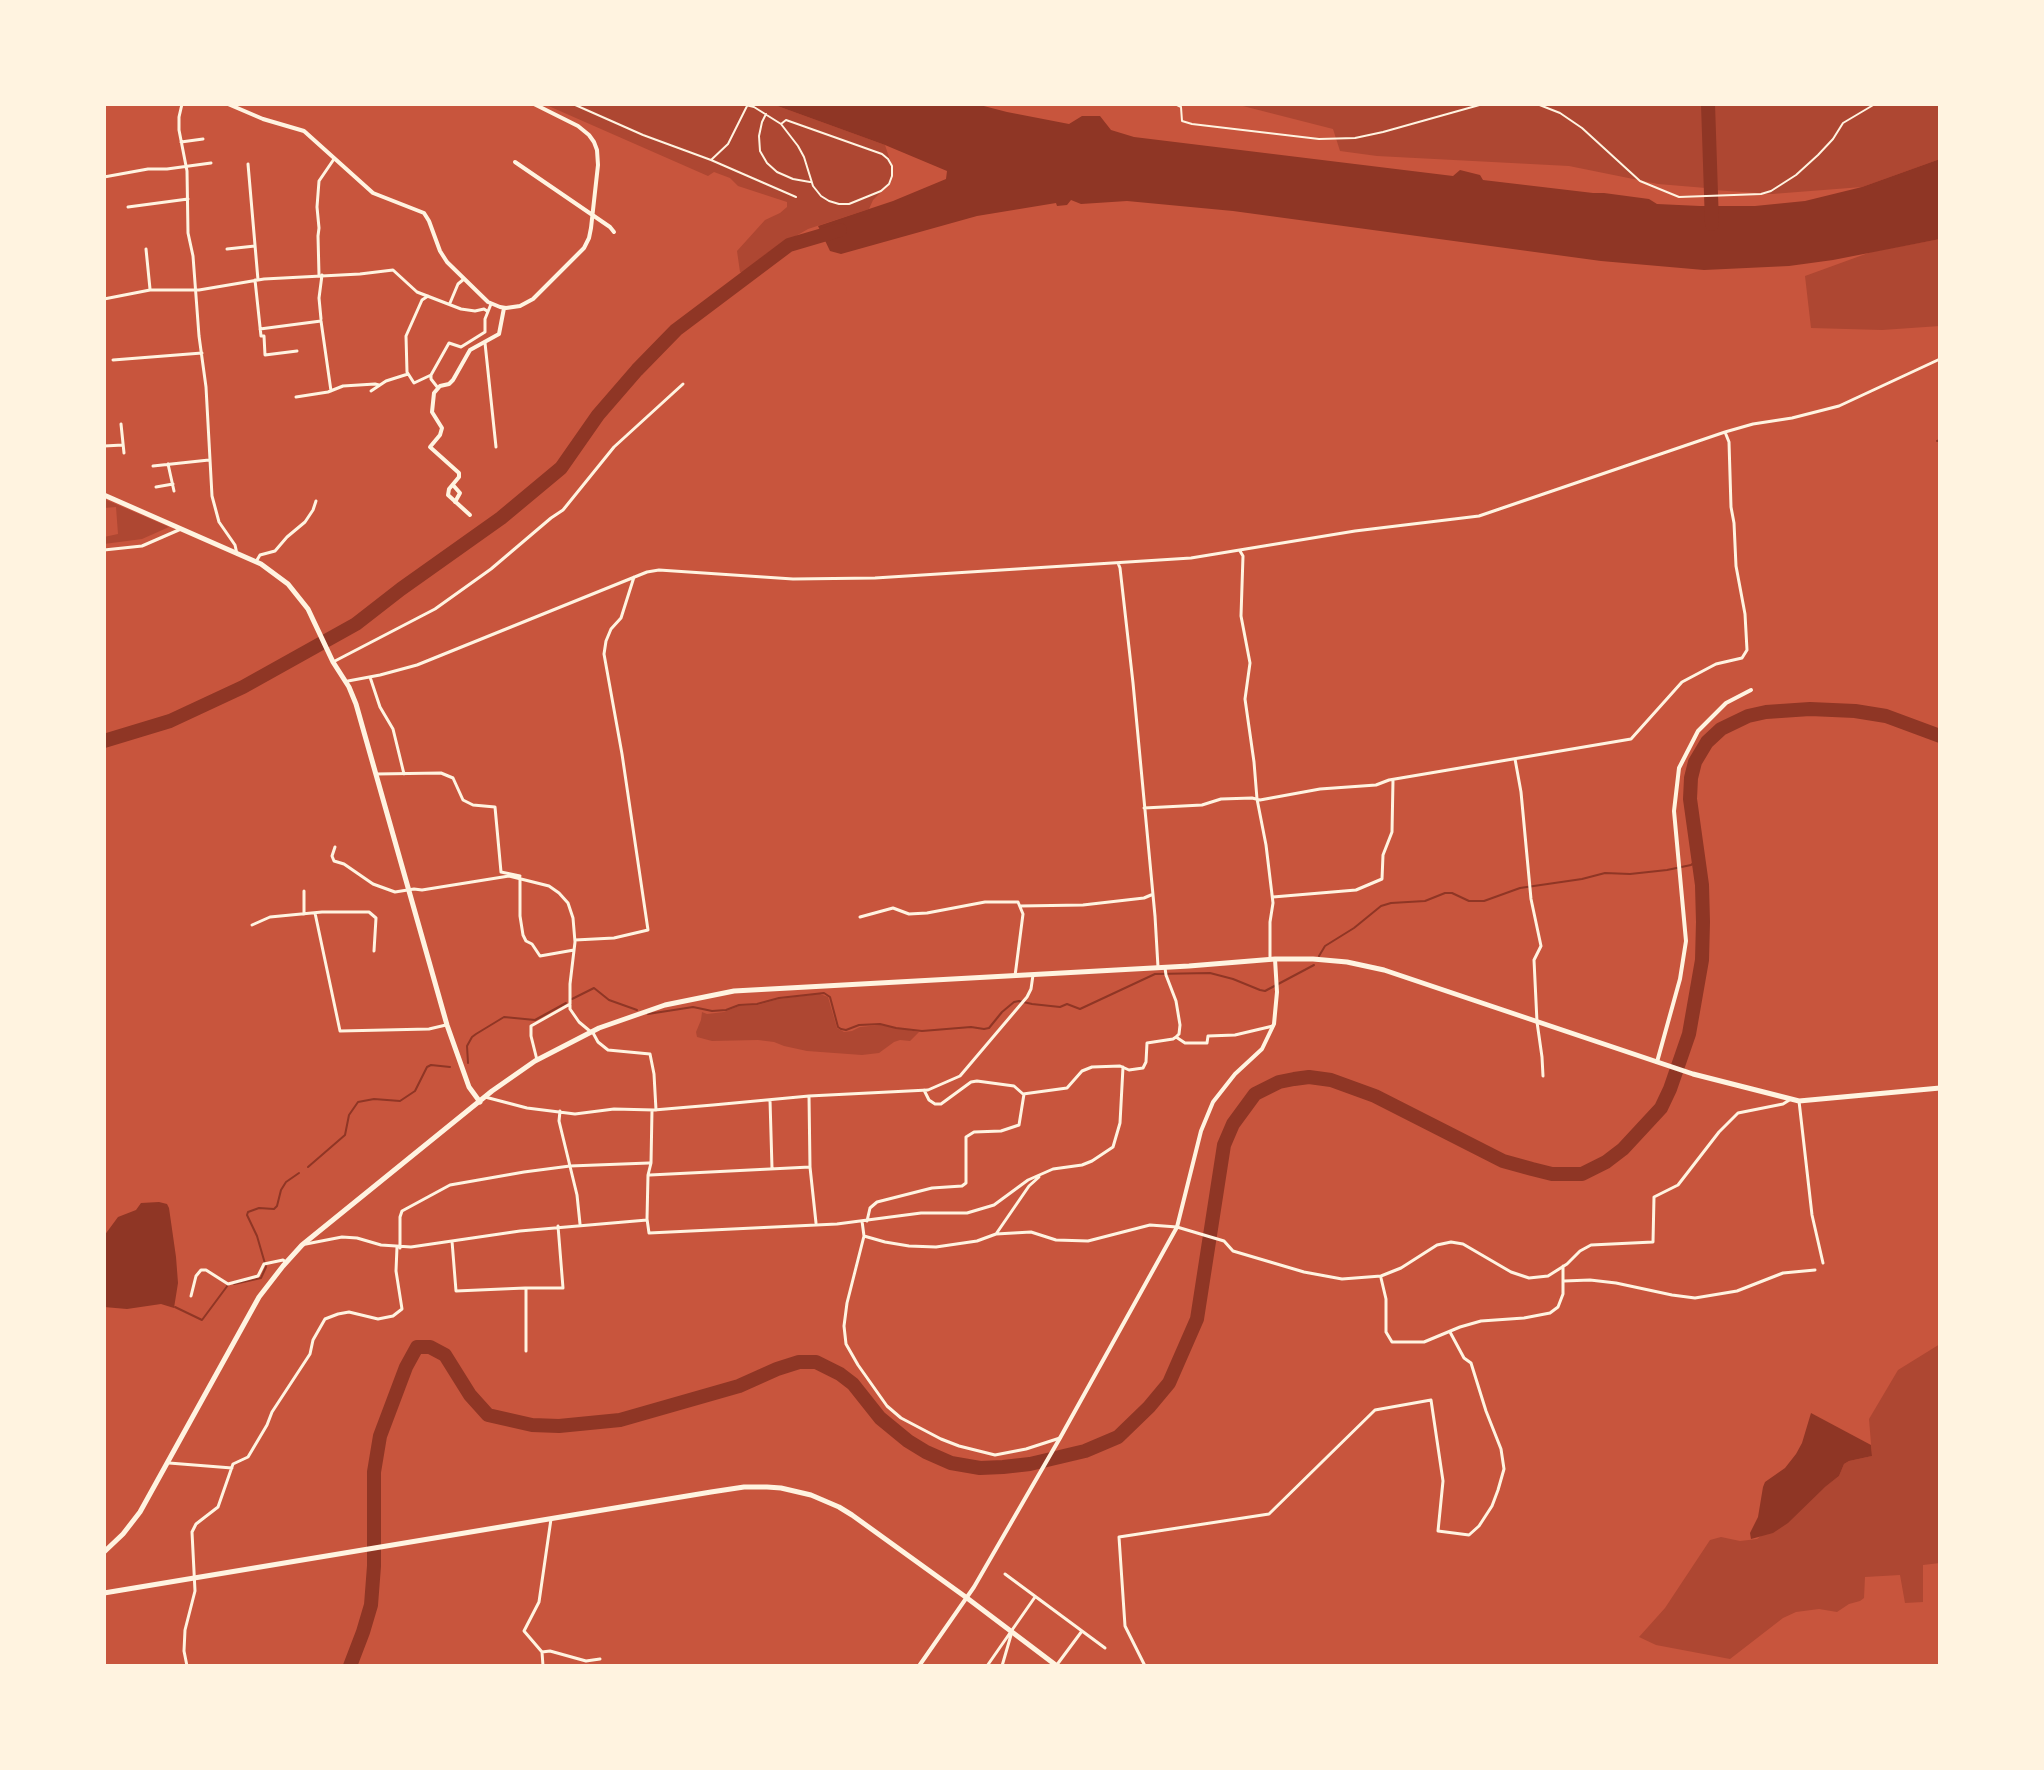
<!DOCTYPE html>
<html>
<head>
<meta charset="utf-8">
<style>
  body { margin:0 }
  #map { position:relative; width:2044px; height:1770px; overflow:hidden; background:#c8553d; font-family:"Nunito Sans",sans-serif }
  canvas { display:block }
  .frame { position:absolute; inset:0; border:106px solid #fff3e0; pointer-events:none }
</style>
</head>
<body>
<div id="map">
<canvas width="2044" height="1770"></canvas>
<div class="frame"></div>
</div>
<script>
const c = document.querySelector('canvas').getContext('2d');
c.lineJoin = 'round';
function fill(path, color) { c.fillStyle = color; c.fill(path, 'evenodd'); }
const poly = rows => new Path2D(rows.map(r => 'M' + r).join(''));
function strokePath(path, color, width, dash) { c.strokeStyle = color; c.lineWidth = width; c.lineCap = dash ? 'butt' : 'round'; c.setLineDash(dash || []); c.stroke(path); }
fill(poly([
  [544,104,772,104,885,145,892,166,892,176,889,184,873,200,869,209,808,229,770,251,742,273,740,272,737,251,765,220,780,213,787,207,787,202,738,186,730,178,714,172,708,176],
  [1235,104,1704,104,1706,188,1658,184,1569,166,1377,156,1340,151,1333,129],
  [1712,104,1940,104,1940,159,1862,187,1772,194,1713,190],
  [1940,239,1940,326,1882,330,1811,328,1805,276,1871,252],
  [104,499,169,527,142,539,104,544,104,537,118,534,116,507,104,508],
  [820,994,828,997,837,1028,844,1032,852,1031,860,1027,881,1025,919,1032,910,1041,900,1040,894,1042,879,1053,862,1055,807,1051,784,1046,774,1042,758,1040,712,1041,697,1037,696,1032,701,1020,702,1012,707,1014,724,1012,739,1006,758,1005,779,999],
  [1940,1344,1940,1563,1923,1565,1923,1602,1905,1603,1900,1575,1865,1577,1864,1598,1860,1601,1849,1604,1837,1612,1819,1609,1796,1612,1783,1618,1730,1659,1656,1645,1639,1637,1665,1608,1710,1540,1721,1537,1740,1541,1757,1539,1839,1476,1844,1464,1849,1461,1872,1456,1869,1419,1898,1370]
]), '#ae4732');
fill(poly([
  [772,104,976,104,1007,112,1069,124,1082,116,1100,116,1111,130,1134,137,1453,176,1460,170,1480,175,1483,180,1593,193,1604,193,1649,199,1657,204,1700,206,1755,206,1805,201,1862,187,1940,159,1940,239,1833,260,1789,266,1704,270,1601,261,1233,211,1127,201,1081,204,1071,200,1067,205,1057,206,1056,203,977,216,841,254,830,251,818,226,893,201,946,179,947,171,885,145],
  [159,1202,167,1204,169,1208,176,1257,178,1283,174,1308,161,1304,127,1309,104,1307,104,1236,118,1217,136,1210,141,1203],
  [1811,1413,1871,1445,1872,1456,1849,1461,1844,1464,1839,1476,1825,1487,1788,1523,1773,1533,1751,1539,1750,1533,1758,1517,1763,1487,1765,1482,1785,1468,1796,1454,1802,1443]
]), '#8f3625');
strokePath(poly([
  [1937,441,1940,440],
  [1319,956,1325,946,1354,928,1381,906,1391,903,1425,901,1445,893,1452,893,1469,901,1484,901,1520,888,1582,879,1605,873,1630,874,1667,870,1691,865,1698,859],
  [572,999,594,988,609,1000,637,1010],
  [648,1014,693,1007,712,1011,726,1010,739,1005,757,1004,779,998,824,993,830,997,838,1027,841,1029,846,1030,859,1025,880,1024,896,1028,922,1031,971,1027,984,1029,989,1028,1002,1012,1014,1002,1019,1001,1032,1004,1060,1007,1067,1004,1080,1009,1155,974,1210,973,1233,979,1260,990,1265,991,1314,965],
  [468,1063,467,1046,472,1037,476,1034,504,1017,535,1020,566,1003],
  [308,1167,345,1135,349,1115,358,1102,374,1099,400,1101,415,1091,427,1067,431,1065,450,1067],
  [234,1284,261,1278,266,1267,257,1236,247,1215,248,1212,259,1208,274,1209,277,1206,281,1190,286,1182,299,1173],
  [175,1307,202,1320,228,1285]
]), '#8f3625', 2);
strokePath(poly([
  [1708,104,1712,224],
  [104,741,170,721,243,687,356,624,401,589,501,518,561,468,598,415,637,370,676,330,789,245,840,230],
  [350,1666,363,1632,371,1605,374,1566,374,1472,380,1436,406,1367,417,1347,430,1347,445,1355,470,1395,488,1415,532,1425,559,1426,620,1420,739,1386,777,1369,799,1362,816,1362,840,1374,853,1384,880,1418,908,1441,926,1452,951,1463,980,1468,1003,1467,1030,1464,1085,1451,1118,1437,1149,1407,1169,1383,1197,1319,1224,1145,1233,1124,1255,1094,1279,1082,1294,1079,1309,1077,1331,1080,1375,1096,1503,1161,1532,1169,1552,1174,1582,1174,1606,1162,1623,1149,1661,1108,1670,1089,1689,1034,1702,960,1703,922,1702,885,1690,799,1691,778,1695,762,1707,742,1721,729,1748,716,1766,712,1810,709,1855,711,1886,716,1940,736]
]), '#8f3625', 14);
strokePath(poly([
  [573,104,643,135,711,160,796,197],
  [742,104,754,107,781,124,798,146,804,157,813,186,821,196,829,201,839,204,849,204,881,191,889,184,892,176,892,166,888,159,882,154,786,120,781,124],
  [1175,104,1181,107,1182,121,1192,124,1319,139,1355,138,1383,132,1483,104],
  [1537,104,1560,113,1582,128,1640,181,1679,197,1761,194,1771,191,1796,175,1818,155,1833,139,1843,123,1875,104],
  [766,114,762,122,759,136,760,151,767,163,777,172,793,179,810,182],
  [711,160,728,144,747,106]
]), '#fff3e0', 2);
strokePath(poly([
  [182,104,179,117,179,130,187,171,188,233,193,256,199,336,206,387,212,496,219,522,235,545,237,554],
  [181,142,203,139],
  [248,164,258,280],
  [104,177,148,169,167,169,211,163],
  [128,207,188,199],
  [146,249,150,289],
  [227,249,255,246],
  [319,275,318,236,319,228,317,207,319,181,334,159],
  [255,280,261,336,264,336,265,355,297,351],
  [428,296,422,300,406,336,407,372,414,383,431,375,449,343,461,347,485,332,485,319,491,304],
  [104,299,150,290,199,290,264,279,360,274,393,270,417,292,461,309,475,311,484,309,487,311],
  [450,303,458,284,464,279],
  [321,319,319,298,322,275],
  [260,329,321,321,331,391],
  [485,343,496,447],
  [113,360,202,353],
  [431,375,431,379,438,388],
  [371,391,386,381,408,374],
  [296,397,328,392,343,386,375,384,379,385],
  [121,424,124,453],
  [104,446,123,445],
  [168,464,174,491],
  [153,466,209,460],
  [156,487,173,484],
  [104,550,142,546,181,529],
  [1240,551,1243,556,1241,616,1250,663,1245,699,1254,762,1257,799,1266,845,1273,903,1270,922,1270,959],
  [257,560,260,555,275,551,287,537,305,522,313,510,316,501],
  [1118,563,1120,568,1133,683,1155,916,1158,967],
  [333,662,435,609,491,569,551,518,563,510,614,447,683,384],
  [370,677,380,707,393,729,404,774],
  [348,681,380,675,417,665,647,572,659,570,793,579,875,578,1191,558,1355,531,1479,516,1725,432,1753,424,1792,418,1839,406,1940,359],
  [1515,759,1521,792,1531,899,1541,946,1534,960,1537,1022,1542,1057,1543,1076],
  [376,774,441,773,453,778,463,800,473,805,495,807,501,872,520,876],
  [1144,808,1202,805,1221,799,1252,798,1260,800,1320,789,1376,785,1389,780,1631,739,1682,682,1716,664,1742,658,1747,650,1745,614,1736,566,1734,523,1731,507,1729,442,1725,432],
  [335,847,332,856,334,861,344,864,373,884,395,892,414,889,422,890,509,876,549,886,559,893,568,903,573,918,575,942,570,984,570,1009,579,1022,591,1032],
  [520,878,520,916,523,935,526,941,532,944,540,956,574,950],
  [1273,897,1356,890,1382,879,1383,855,1392,832,1393,780],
  [1020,906,1083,905,1144,898,1151,895],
  [315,913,340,1031,429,1029,446,1025],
  [304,914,304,891],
  [860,917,893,908,909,914,927,913,985,902,1018,902,1023,914,1015,976],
  [252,925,270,917,322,912,369,912,376,918,374,951],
  [575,940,614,938,648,930,622,754,604,654,606,641,611,629,621,618,634,577],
  [1165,968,1166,975,1176,1001,1180,1025,1179,1034,1176,1037],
  [592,1031,598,1042,608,1050,650,1054,654,1074,656,1110],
  [1176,1037,1185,1043,1207,1043,1208,1036,1235,1035,1273,1026],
  [537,1060,531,1036,531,1026,570,1004],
  [924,1090,929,1100,935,1104,941,1104,971,1082,977,1081,1014,1086,1023,1094,1067,1088,1082,1071,1092,1067,1120,1066,1129,1070,1143,1068,1146,1062,1147,1043,1173,1039,1176,1037],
  [809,1096,810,1167,816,1223],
  [485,1097,527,1108,575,1114,614,1109,654,1110,713,1105,809,1096,928,1090,960,1076,1027,997,1031,989,1033,975],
  [770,1100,772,1168],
  [1799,1101,1812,1215,1823,1263],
  [652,1110,651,1163,648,1175,647,1219,649,1233,837,1224,921,1213,967,1213,994,1205,1028,1180,1053,1169,1082,1165,1092,1161,1113,1147,1120,1123,1123,1067],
  [560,1111,559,1121,577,1195,580,1224],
  [650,1175,810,1167],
  [862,1221,864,1236,885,1242,909,1246,936,1247,977,1241,996,1234,1031,1232,1056,1240,1088,1241,1150,1225,1177,1227,1224,1241,1233,1251,1304,1272,1342,1279,1381,1276,1401,1268,1437,1245,1451,1242,1463,1244,1511,1272,1529,1278,1548,1276,1567,1264,1580,1251,1591,1245,1653,1242,1654,1197,1678,1185,1719,1132,1738,1113,1783,1104,1791,1099],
  [867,1221,870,1208,877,1202,932,1188,962,1186,966,1183,966,1137,974,1132,1001,1131,1019,1125,1024,1094],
  [996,1234,1029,1186,1039,1177],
  [864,1236,847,1303,844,1326,846,1344,858,1365,887,1406,901,1418,941,1439,959,1446,995,1455,1026,1449,1060,1438],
  [452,1241,456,1291,525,1288,563,1288,558,1226],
  [306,1244,342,1237,357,1238,381,1245,411,1247,520,1231,647,1220],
  [400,1248,400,1217,402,1211,450,1185,524,1172,570,1166,649,1163],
  [1381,1278,1386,1299,1386,1332,1392,1342,1424,1342,1460,1327,1481,1321,1524,1318,1550,1313,1558,1307,1563,1294,1563,1266],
  [1564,1281,1590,1280,1616,1283,1672,1295,1695,1298,1737,1291,1783,1273,1815,1270],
  [191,1296,196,1276,201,1270,206,1270,228,1284,258,1276,264,1264,283,1260,286,1262],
  [526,1351,526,1288],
  [169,1463,232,1468],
  [1005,1574,1105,1648],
  [542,1652,550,1651,586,1661,600,1659],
  [187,1666,184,1651,185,1630,195,1591,192,1532,196,1524,218,1507,233,1464,248,1457,267,1425,272,1412,310,1354,313,1340,325,1319,338,1314,349,1312,378,1319,393,1316,402,1309,396,1271,397,1247],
  [543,1666,542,1652,524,1631,539,1602,551,1519],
  [987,1666,1035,1597],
  [1002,1666,1011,1635],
  [1056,1666,1082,1631],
  [1145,1666,1125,1626,1119,1537,1269,1514,1375,1410,1431,1400,1443,1481,1438,1531,1469,1535,1479,1526,1492,1506,1498,1490,1504,1469,1501,1449,1486,1411,1471,1363,1464,1358,1450,1332]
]), '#fff3e0', 3);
strokePath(poly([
  [228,104,263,119,304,131,373,193,424,213,429,221,440,251,447,262,488,302,500,307,506,308,520,306,533,299,584,248,589,238,591,228,598,165,597,150,594,142,589,135,578,126,534,104],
  [515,162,610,227,614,232],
  [453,485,460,493,455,502],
  [470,515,448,495,449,489,459,477,459,473,430,447,440,435,442,428,432,412,434,393,440,386,449,384,453,380,470,350,499,334,504,308],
  [1657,1062,1680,979,1686,941,1674,811,1679,768,1698,731,1726,703,1751,690],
  [919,1666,974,1587,1060,1438,1177,1227,1201,1131,1213,1102,1235,1074,1262,1049,1274,1024,1277,992,1275,959]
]), '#fff3e0', 4);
strokePath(poly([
  [104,495,261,564,288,584,308,609,333,662,349,687,356,704,447,1025,469,1087,480,1102],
  [104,1552,123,1534,140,1512,259,1297,283,1266,302,1245,492,1091,535,1061,599,1028,665,1005,734,991,1189,966,1275,959,1313,959,1347,962,1384,970,1693,1074,1799,1101,1940,1088],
  [104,1593,711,1492,744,1487,767,1487,781,1488,811,1495,839,1507,852,1515,967,1598,1057,1666]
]), '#fff3e0', 5);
</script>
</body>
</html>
